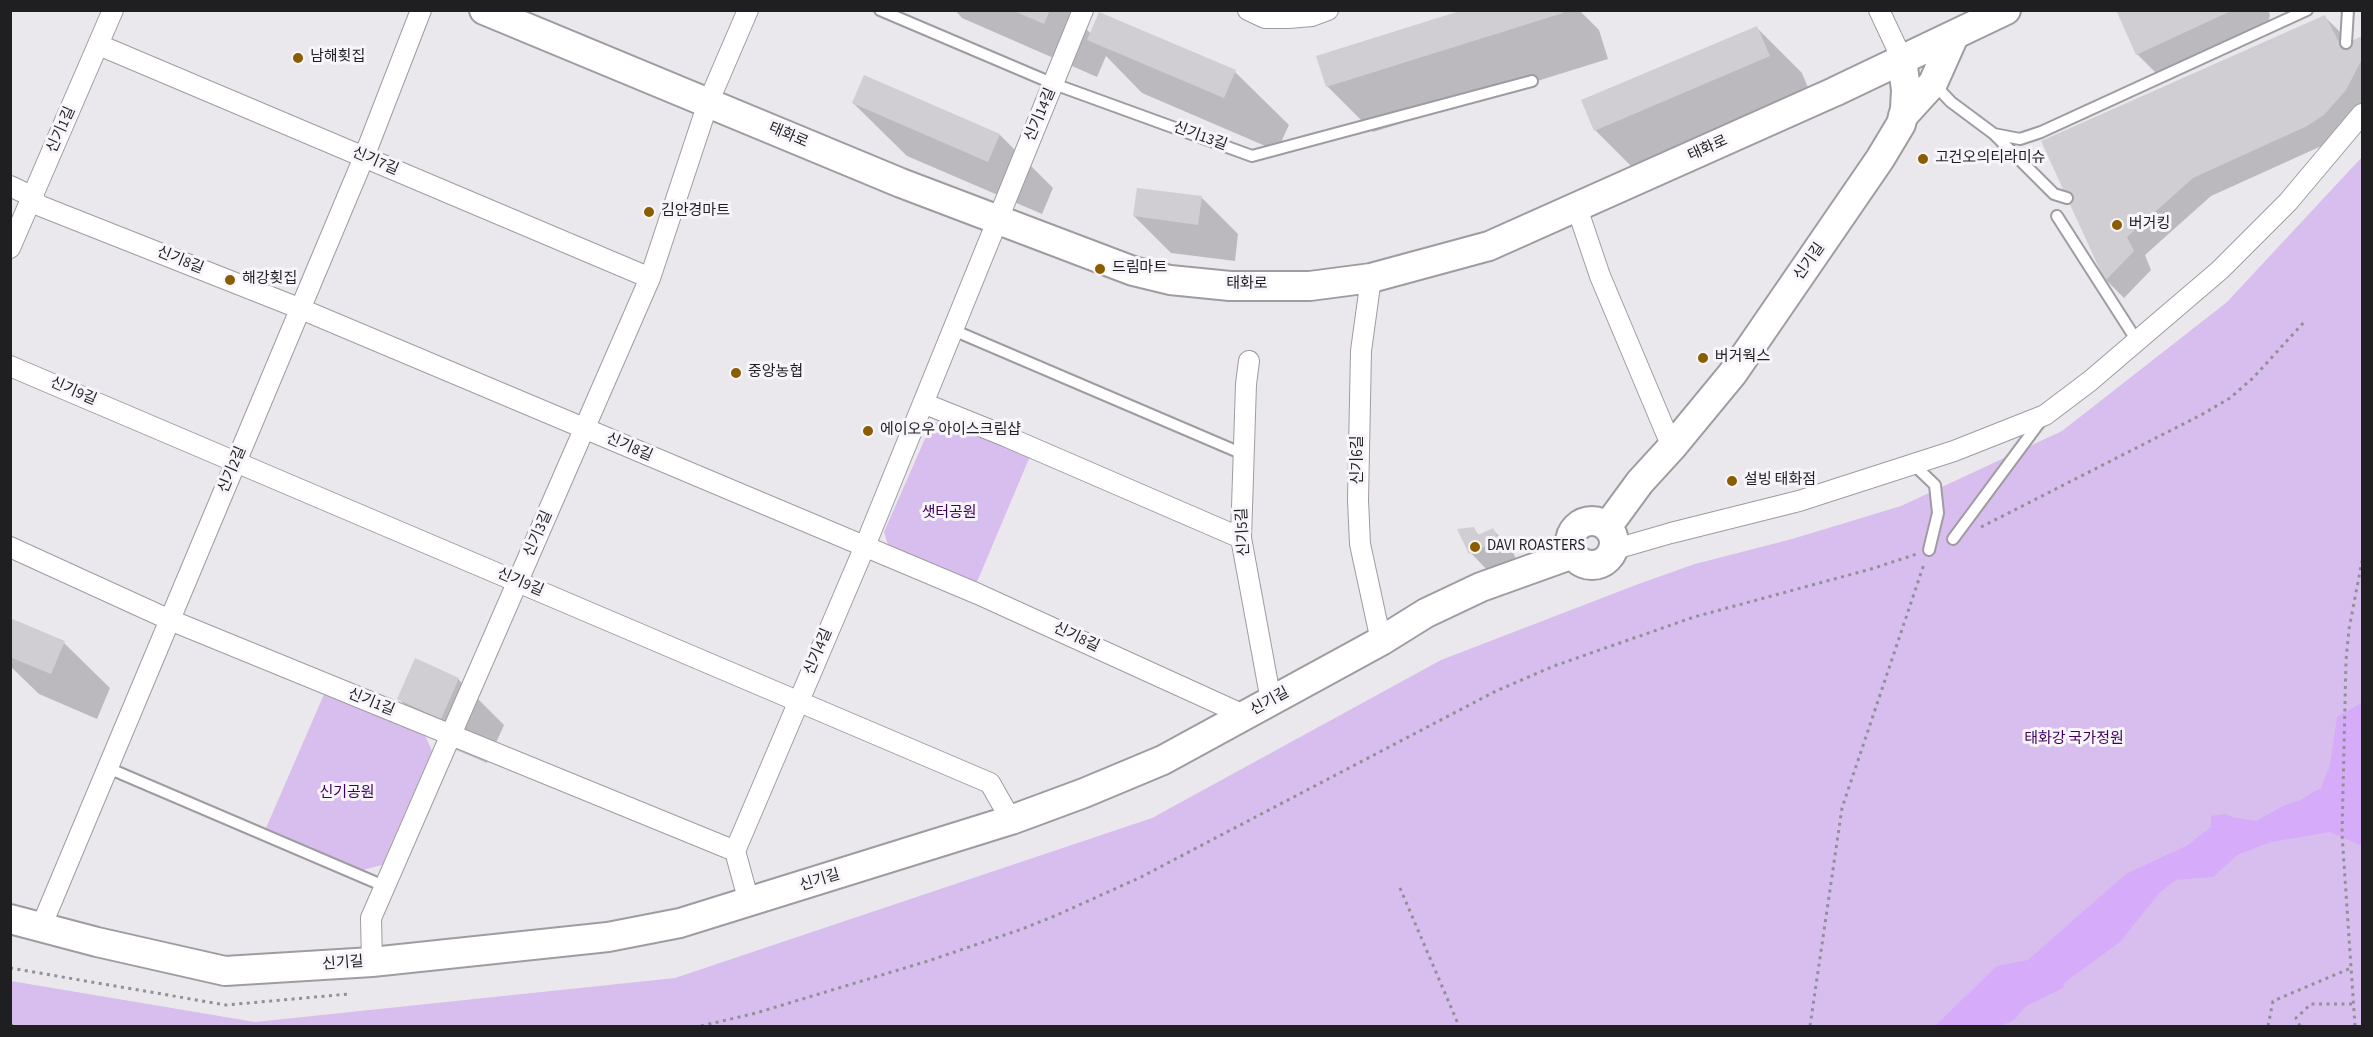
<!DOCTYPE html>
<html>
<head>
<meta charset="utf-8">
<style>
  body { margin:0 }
  #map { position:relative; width:2373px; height:1037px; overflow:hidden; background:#eae8ed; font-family:"Source Sans 3",sans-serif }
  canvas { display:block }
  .frame { position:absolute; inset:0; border:12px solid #1f1e20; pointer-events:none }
</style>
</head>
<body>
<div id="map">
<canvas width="2373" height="1037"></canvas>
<div class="frame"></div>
</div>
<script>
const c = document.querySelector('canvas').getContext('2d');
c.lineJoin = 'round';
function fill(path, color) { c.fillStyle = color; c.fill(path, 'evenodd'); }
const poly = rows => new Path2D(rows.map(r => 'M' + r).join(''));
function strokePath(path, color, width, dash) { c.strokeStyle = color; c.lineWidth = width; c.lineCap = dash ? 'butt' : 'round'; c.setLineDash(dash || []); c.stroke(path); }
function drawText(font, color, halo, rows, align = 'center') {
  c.font = font + ' "Source Sans 3","Noto Sans KR",sans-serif'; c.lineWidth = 6; c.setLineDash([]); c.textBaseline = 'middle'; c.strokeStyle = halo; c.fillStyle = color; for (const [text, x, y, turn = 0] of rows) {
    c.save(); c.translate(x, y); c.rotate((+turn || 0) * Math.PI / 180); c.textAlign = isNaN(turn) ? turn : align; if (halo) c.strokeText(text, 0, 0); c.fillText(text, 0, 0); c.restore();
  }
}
fill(poly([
  [2362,157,2362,1026,11,1026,11,981,255,1022,675,978,1152,818,1441,660,1641,583,1695,564,1792,539,1901,506,2062,431,2227,302],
  [944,418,1031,454,977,582,888,545,884,532,931,425],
  [325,692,425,735,432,751,382,865,363,870,266,828]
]), '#d8beee');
fill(poly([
  [2362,700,2362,846,2330,832,2271,842,2237,855,2213,877,2176,880,2160,892,2120,942,2065,982,2063,988,2026,1006,2014,1020,2001,1026,1935,1026,1997,966,2028,960,2126,874,2188,845,2211,827,2211,816,2226,814,2232,817,2256,821,2283,806,2300,800,2321,788,2330,766,2337,717,2361,703]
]), '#d6abf9');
fill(poly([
  [955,10,1068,10,1091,34,1235,72,1289,125,1277,151,1142,93,1106,56,1097,77,962,18],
  [1468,10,1579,10,1599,30,1608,59,1373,132,1327,86],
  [2117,10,2268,10,2270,15,2265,35,2164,81,2137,54],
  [2325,17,2343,35,2348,44,2362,38,2362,110,2326,144,2211,196,2145,255,2151,270,2124,298,2106,280,2043,142],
  [1756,27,1802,73,1814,102,1641,176,1595,130],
  [865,77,1000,135,1053,188,1042,214,907,156,853,103],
  [1202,198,1238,234,1235,261,1171,253,1134,216],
  [1473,529,1480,536,1493,530,1511,548,1516,559,1489,572,1471,553,1459,530],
  [10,620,64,643,110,688,97,719,39,694,10,666],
  [458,679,504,725,487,763,445,745,399,699]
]), '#0003');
fill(poly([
  [1012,10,1050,10,1044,24],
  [1463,10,1562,10,1563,13,1326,87,1316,56],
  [2116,10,2233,10,2136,55],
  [1099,12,1236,70,1224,98,1087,40],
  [2325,15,2341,46,2362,36,2361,61,2346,90,2324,115,2307,126,2193,178,2127,237,2134,251,2105,281,2041,141],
  [1757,26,1770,56,1594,131,1581,100],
  [864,75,1000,134,988,162,852,103],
  [1137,188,1202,196,1198,225,1133,216],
  [1474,527,1478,535,1493,528,1499,540,1469,554,1457,529],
  [10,618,65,641,51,674,10,657],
  [415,658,459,678,441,719,397,699]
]), '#d0cdd3');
const lane = poly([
  [880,10,1054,84,1252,156,1532,81],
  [2346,43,2348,10],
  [1933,83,1951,102,1994,134,2054,194,2067,198],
  [1994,134,2020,139,2041,132,2307,10],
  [2057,216,2137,341],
  [953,330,1243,454],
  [1913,464,1935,485,1938,513,1929,550],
  [1953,539,2042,419],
  [108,768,384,886]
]);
const street = poly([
  [1248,10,1265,18,1288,18,1312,16,1328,10],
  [1879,10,1902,59],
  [99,45,650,278],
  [10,186,33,197,38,205,301,309,978,594,1246,716],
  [1577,208,1600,276,1672,447],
  [10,248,113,10],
  [1371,278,1361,351,1358,500,1360,544,1381,641],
  [1249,361,1246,384,1241,538,1271,701],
  [10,366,990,783,1011,820],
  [923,403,1005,436,1241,538],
  [10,547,170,620,735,851],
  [1612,550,1671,533,1799,501,1954,451,2045,415,2090,381,2220,270,2288,202,2362,114],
  [749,902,735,851,865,546,1083,10],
  [41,927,364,157,421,10],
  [372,962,371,918,650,278,708,103,748,10]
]);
const secondary = poly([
  [484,10,901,183,1133,271,1170,280,1230,286,1310,286,1371,278,1489,246,1834,92,2006,10],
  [1903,116,1933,83,1954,36],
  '1570 543a22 22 0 1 1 44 0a22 22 0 1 1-44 0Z',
  [1607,527,1640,482,1672,447,1733,373,1880,159,1901,124,1905,109,1906,90,1902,59],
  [10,919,97,942,225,971,372,962,608,937,680,923,1011,820,1084,793,1163,760,1381,641,1426,613,1481,587,1573,554]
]);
strokePath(lane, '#9e9ca1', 14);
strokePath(street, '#9e9ca1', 22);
strokePath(secondary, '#9e9ca1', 32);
strokePath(poly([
  [1981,527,2201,415,2230,398,2253,378,2305,321],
  [1400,888,1459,1026],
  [10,968,226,1005,349,994],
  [10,1025,15,1026],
  [701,1026,756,1013,928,961,1022,929,1057,915,1141,877,1496,691,1554,666,1694,617,1871,569,1917,554],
  [1810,1026,1842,808,1924,564],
  [2268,1026,2273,1001,2351,968],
  [2300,1026,2296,1018,2311,1004,2353,1004],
  [2355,1026,2342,834,2346,660,2349,629,2362,561]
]), '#919094', 3, [3, 4.5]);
strokePath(lane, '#fff', 10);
strokePath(street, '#fff', 20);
strokePath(secondary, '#fff', 28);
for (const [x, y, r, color] of [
  [298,58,6,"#8b5d01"],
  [1923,159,6,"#8b5d01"],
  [649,212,6,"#8b5d01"],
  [2117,225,6,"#8b5d01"],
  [1100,269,6,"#8b5d01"],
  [230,280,6,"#8b5d01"],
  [1703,358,6,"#8b5d01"],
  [736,373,6,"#8b5d01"],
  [868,431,6,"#8b5d01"],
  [1732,481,6,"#8b5d01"],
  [1475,547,6,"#8b5d01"]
]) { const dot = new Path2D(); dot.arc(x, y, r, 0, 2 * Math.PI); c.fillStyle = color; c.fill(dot); strokePath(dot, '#f8f5fa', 2); }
drawText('15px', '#1f1e20', '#f8f5fa', [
  ["남해횟집",310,58],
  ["고건오의티라미슈",1935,159],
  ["김안경마트",661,212],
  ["버거킹",2129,225],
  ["드림마트",1112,269],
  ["해강횟집",242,280],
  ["버거웍스",1715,358],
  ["중앙농협",748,373],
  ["에이오우 아이스크림샵",880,431],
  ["설빙 태화점",1744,481],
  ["DAVI ROASTERS",1487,547]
], 'left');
drawText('15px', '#1f1e20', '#f8f5fa', [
  ["신기14길",1041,115,-67],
  ["신기1길",62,130,-66],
  ["태화로",788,136,23],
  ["신기13길",1200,137,20],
  ["태화로",1708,149,-24],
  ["신기7길",375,162,23],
  ["신기8길",180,261,22],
  ["신기길",1810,262,-55],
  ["태화로",1247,285],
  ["신기9길",73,392,23],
  ["신기8길",629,448,23],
  ["신기6길",1359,460,-90],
  ["신기2길",233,470,-67],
  ["신기5길",1244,532,-93],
  ["신기3길",539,534,-66],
  ["신기9길",520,583,23],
  ["신기8길",1076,638,25],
  ["신기4길",819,652,-67],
  ["신기길",1270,702,-29],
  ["신기1길",371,703,22],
  ["신기길",820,881,-17],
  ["신기길",343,964,-4]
]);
drawText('15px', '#400060', '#f8f5fa', [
  ["샛터공원",949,514],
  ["태화강 국가정원",2074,740],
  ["신기공원",347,794]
]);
</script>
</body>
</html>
